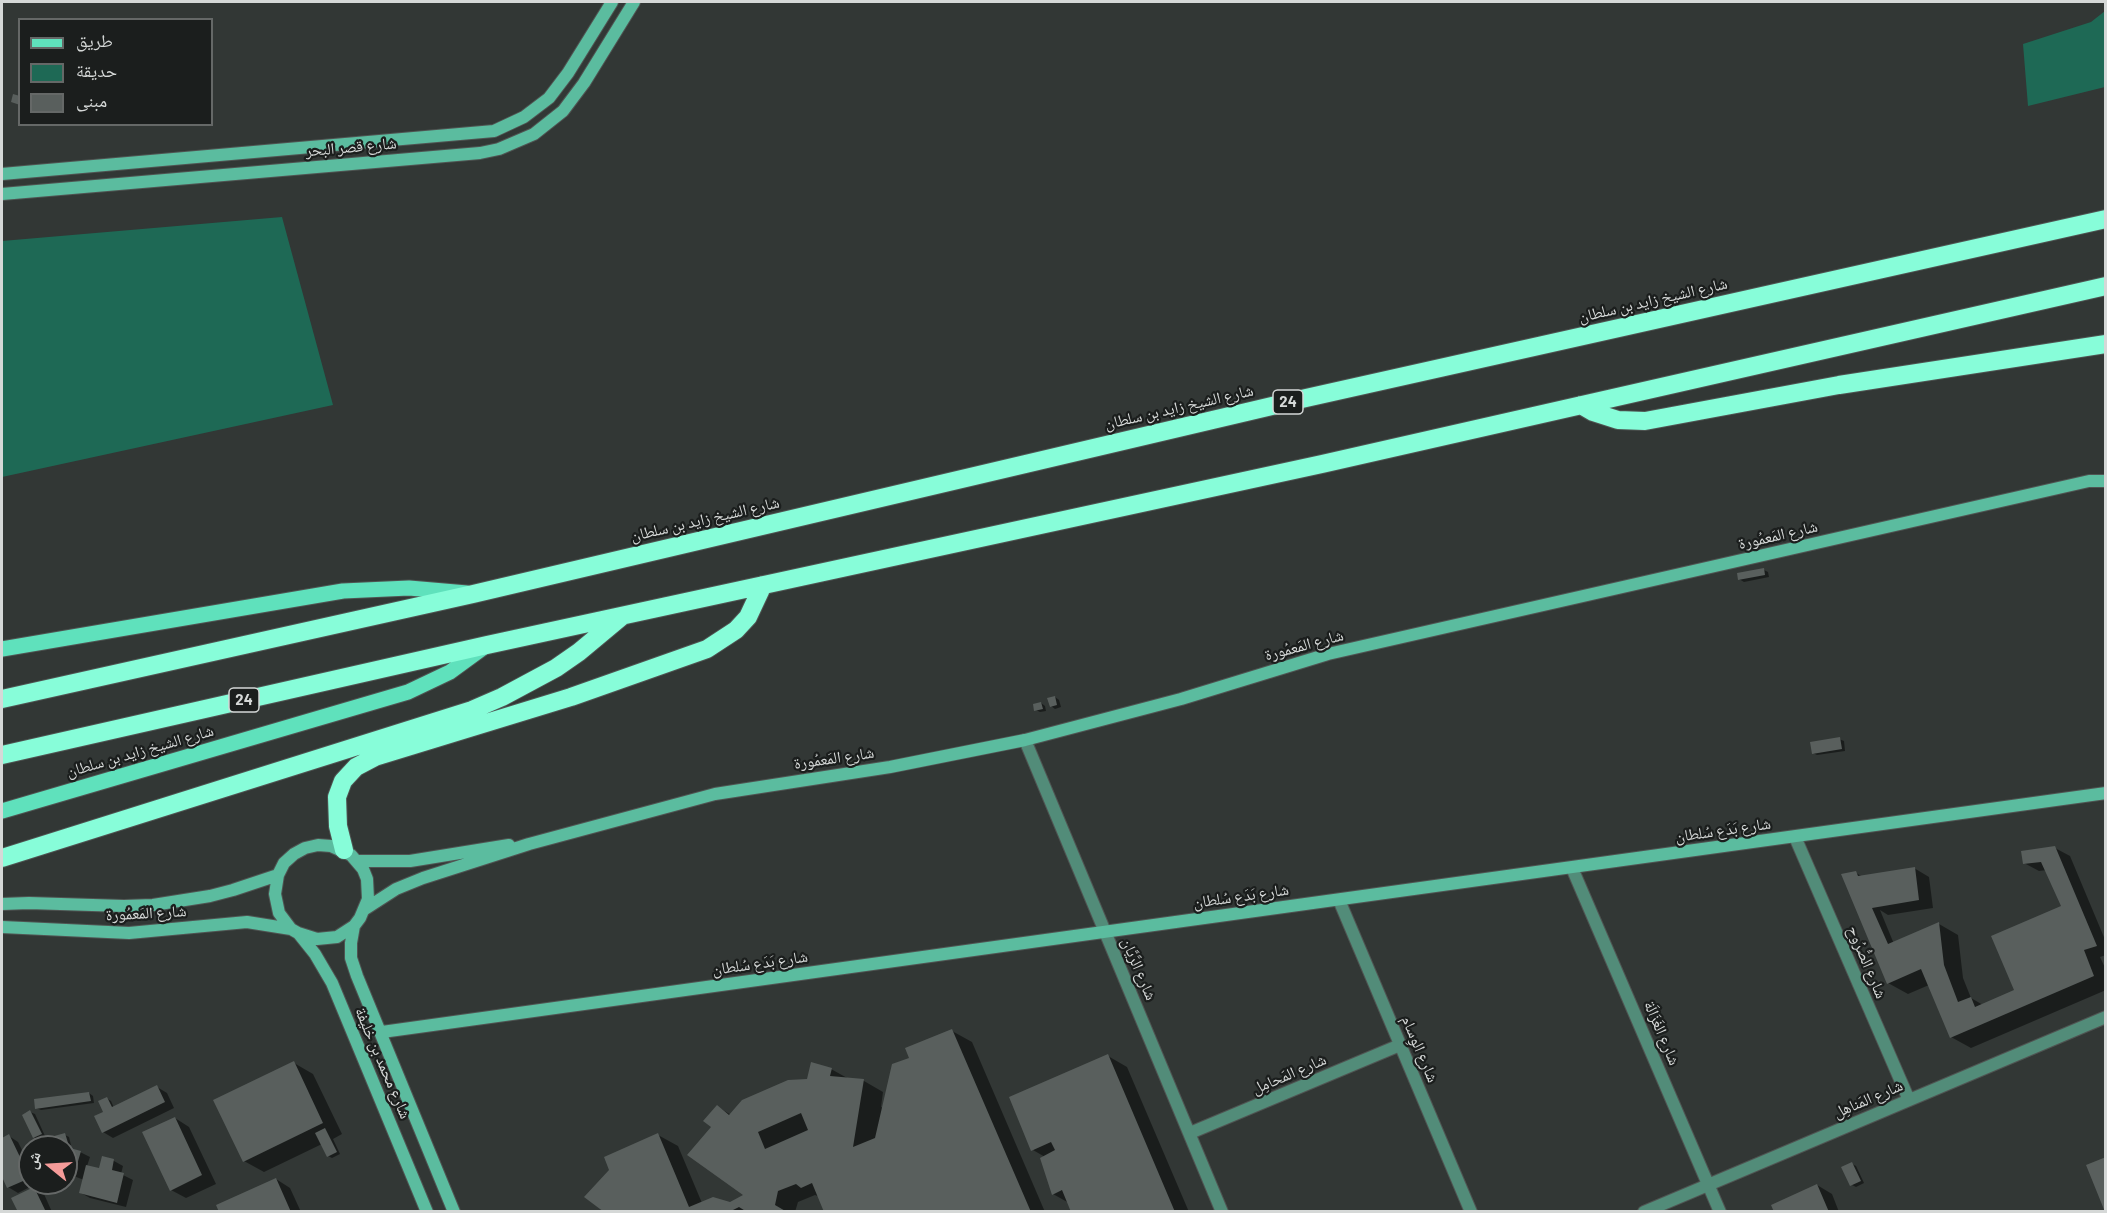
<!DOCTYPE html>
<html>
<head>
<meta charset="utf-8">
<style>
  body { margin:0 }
  #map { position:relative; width:2107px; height:1213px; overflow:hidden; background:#323735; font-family:Barlow,"Noto Naskh Arabic",sans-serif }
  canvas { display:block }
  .frame { position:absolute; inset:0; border:3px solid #d5d8d7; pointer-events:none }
  .legend { position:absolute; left:18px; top:18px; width:195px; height:108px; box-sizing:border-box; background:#1b1e1d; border:2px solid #656867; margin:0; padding:8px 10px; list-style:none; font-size:18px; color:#d5d8d7 }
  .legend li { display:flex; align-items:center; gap:12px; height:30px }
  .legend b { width:30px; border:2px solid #656867 }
  .north { position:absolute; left:18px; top:1135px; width:60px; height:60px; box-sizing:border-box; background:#1b1e1d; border:2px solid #656867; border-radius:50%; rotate:288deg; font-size:16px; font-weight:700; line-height:24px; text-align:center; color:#d5d8d7 }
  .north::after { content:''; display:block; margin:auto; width:21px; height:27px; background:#f59b99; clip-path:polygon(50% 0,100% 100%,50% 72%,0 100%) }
</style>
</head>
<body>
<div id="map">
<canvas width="2107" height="1213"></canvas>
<div class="frame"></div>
<ul class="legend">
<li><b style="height:8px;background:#5fe1bc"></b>طريق</li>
<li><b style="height:16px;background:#1e6955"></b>حديقة</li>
<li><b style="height:16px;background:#595f5d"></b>مبنى</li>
</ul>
<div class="north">ش</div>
</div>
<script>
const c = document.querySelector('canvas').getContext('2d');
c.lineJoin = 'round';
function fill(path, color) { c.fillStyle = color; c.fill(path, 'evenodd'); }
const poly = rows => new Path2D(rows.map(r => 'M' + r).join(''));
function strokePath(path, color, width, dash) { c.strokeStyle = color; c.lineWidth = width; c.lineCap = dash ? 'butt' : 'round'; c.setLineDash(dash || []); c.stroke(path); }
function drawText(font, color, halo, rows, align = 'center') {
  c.font = font + ' Barlow,"Noto Naskh Arabic",sans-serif'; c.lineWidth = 4.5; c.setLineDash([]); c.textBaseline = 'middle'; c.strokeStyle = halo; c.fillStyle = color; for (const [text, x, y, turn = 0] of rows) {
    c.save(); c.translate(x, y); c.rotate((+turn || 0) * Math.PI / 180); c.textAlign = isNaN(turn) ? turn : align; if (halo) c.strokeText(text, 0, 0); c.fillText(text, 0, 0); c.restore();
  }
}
fill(poly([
  [2105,11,2105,87,2028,106,2023,44,2091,22],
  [282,217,333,405,2,477,2,241]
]), '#1e6955');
fill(poly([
  [1764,570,1768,572,1769,577,1744,582,1739,579],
  [1055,697,1059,700,1061,707,1055,709,1051,706],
  [1041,703,1045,706,1046,711,1040,712,1036,710],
  [1839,739,1844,741,1845,751,1817,755,1813,753],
  [2055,848,2070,856,2106,942,2106,955,2100,957,2106,970,2106,990,1971,1048,1951,1037,1929,985,1908,994,1888,983,1856,873,1863,877,1914,868,1929,877,1933,908,1888,915,1880,910,1894,944,1939,924,1958,935,1963,978,1971,998,1983,1005,2016,991,2063,907,2047,870,2039,871,2024,863],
  [952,1031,972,1042,1045,1212,826,1212,820,1197,815,1195,798,1202,795,1212,606,1212,658,1135,678,1146,702,1203,731,1203,746,1196,714,1127,718,1107,731,1115,831,1069,849,1079,864,1081,883,1092,881,1107,883,1108,911,1059],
  [1108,1056,1127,1067,1189,1212,1072,1212,1069,1203,1053,1194,1045,1157,1033,1150],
  [294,1063,313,1074,342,1134,333,1139,340,1154,332,1158,328,1156,322,1144,264,1172,244,1161],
  [157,1087,167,1093,174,1108,113,1138,103,1132,106,1098,111,1101,114,1108],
  [89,1093,93,1096,94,1103,41,1110,36,1108],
  [30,1112,35,1114,45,1136,38,1140,34,1137],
  [175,1118,189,1127,216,1184,186,1198,171,1190],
  [65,1135,69,1137,71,1145,63,1147,43,1147],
  [9,1136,18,1142,30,1166,30,1183,38,1183,18,1193,8,1187,2,1173,2,1140],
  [66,1151,80,1152,90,1157,87,1166,100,1169,103,1158,114,1161,123,1166,121,1174,133,1180,126,1207,90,1198,81,1193,84,1180,66,1173],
  [1852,1164,1856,1166,1864,1183,1856,1187,1852,1185],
  [276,1179,290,1188,301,1212,220,1212],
  [1817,1185,1832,1194,1839,1212,1776,1212],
  [34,1189,44,1194,52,1212,19,1212]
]), '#0007');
fill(poly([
  [13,94,20,96,20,105,11,102],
  [1764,568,1765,575,1738,580,1737,573],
  [1055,696,1057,705,1050,707,1047,698],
  [1041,702,1043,709,1034,711,1033,704],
  [1840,737,1842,749,1812,754,1810,742],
  [2055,846,2097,946,2084,950,2094,976,1950,1038,1921,969,1887,984,1841,874,1856,871,1858,876,1915,867,1919,900,1872,908,1888,944,1939,922,1944,965,1958,1002,1971,997,1975,1007,2014,990,1991,936,2061,906,2041,862,2023,864,2021,851],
  [952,1029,1031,1212,824,1212,812,1183,801,1188,796,1184,778,1191,775,1205,787,1212,747,1212,739,1207,729,1212,604,1212,584,1197,609,1170,604,1157,658,1133,689,1207,713,1197,730,1202,743,1195,687,1155,711,1127,703,1121,717,1105,729,1115,742,1100,788,1080,807,1079,811,1062,832,1068,830,1076,864,1079,853,1147,875,1138,892,1064,909,1058,905,1048],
  [801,1113,808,1130,765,1149,758,1132],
  [1108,1054,1175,1212,1071,1212,1062,1190,1052,1195,1040,1158,1055,1150,1051,1142,1031,1151,1009,1097],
  [294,1061,323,1123,243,1162,213,1100],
  [157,1085,165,1102,102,1133,94,1116,103,1112,98,1101,107,1097,112,1107],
  [89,1092,91,1101,35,1109,34,1099],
  [30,1110,42,1134,33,1138,22,1115],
  [175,1117,202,1175,170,1191,142,1132],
  [325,1128,337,1152,327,1157,315,1133],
  [65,1133,68,1143,52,1147,42,1147,40,1140],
  [9,1134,30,1178,7,1188,2,1177,2,1138],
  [66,1147,81,1151,74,1175,66,1173],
  [102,1156,114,1159,112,1170,124,1173,117,1203,79,1193,86,1165,99,1168],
  [2106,1157,2106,1212,2105,1212,2086,1165],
  [1852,1162,1861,1181,1850,1186,1841,1167],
  [276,1178,291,1212,219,1212,216,1205],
  [1817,1184,1829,1212,1774,1212,1771,1205],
  [34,1187,46,1212,18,1212,11,1198]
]), '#595f5d');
const street = poly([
  [1025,740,1222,1212],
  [1795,837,1909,1100],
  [1572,868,1720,1212],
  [1339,900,1471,1212],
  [1190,1133,1400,1045],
  [1644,1212,2106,1017]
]);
const secondary = poly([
  [2,174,494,131,524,117,549,98,568,73,612,2],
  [2,194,480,153,499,149,534,134,563,111,584,83,634,2],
  [357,861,410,861,509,845],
  [2,904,29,903,124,906,153,905,210,896,233,890,278,875],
  [365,909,396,889,423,878,529,844,715,794,890,767,1025,740,1181,699,1328,654,2089,481,2106,481],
  [354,926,351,943,351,958,357,976,454,1212],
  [2,927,129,933,247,922,291,929,298,933,317,939,337,937,354,926,360,918,368,899,367,879,363,869,351,855,331,846,318,845,305,848,294,854,284,863,278,875,275,894,279,913,291,929],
  [299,934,315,954,332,983,427,1212],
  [382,1032,2106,793]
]);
const primary = poly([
  [2,649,343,591,409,588,467,593],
  [2,811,408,692,450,672,487,645]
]);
const highway = poly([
  [1581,405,1593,412,1618,420,1645,421,1839,385,2106,344],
  [2,699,473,594,1306,398,2106,219],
  [2,755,487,645,1322,464,2106,286],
  [344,850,338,826,337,797,343,781,356,767,375,757,571,697,707,649,736,630,748,617,763,585],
  [2,858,472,710,502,697,556,668,579,652,621,617]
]);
strokePath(street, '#4f5452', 14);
strokePath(secondary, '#4f5452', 14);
strokePath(primary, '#4f5452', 17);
strokePath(highway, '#4f5452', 20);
strokePath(street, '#528c79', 12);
strokePath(secondary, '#5bbc9f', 12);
strokePath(primary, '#5fe1bc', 15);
strokePath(highway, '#87fdd9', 18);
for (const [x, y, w] of [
  [1288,402,30],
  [244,700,30]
]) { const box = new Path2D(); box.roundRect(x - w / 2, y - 12, w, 24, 4.5); c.fillStyle = '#1b1e1d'; c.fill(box); strokePath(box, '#d5d8d7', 1.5); }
drawText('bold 15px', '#d5d8d7', null, [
  ["24",1288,402],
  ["24",244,700]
]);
drawText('16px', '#d5d8d7', '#1b1e1d', [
  ["شارع قصر البحر",351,147,-5],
  ["شارع الشيخ زايد بن سلطان",1653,300,-13],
  ["شارع الشيخ زايد بن سلطان",1179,407,-13],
  ["شارع الشيخ زايد بن سلطان",705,519,-13],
  ["شارع المَعمُورة",1778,535,-13],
  ["شارع المَعمُورة",1304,645,-15],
  ["شارع الشيخ زايد بن سلطان",140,751,-16],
  ["شارع المَعمُورة",834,758,-8],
  ["شارع بَدَع سُلطان",1723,830,-8],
  ["شارع بَدَع سُلطان",1241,896,-8],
  ["شارع المَعمُورة",146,913,-3],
  ["شارع الصُّرُوح",1867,962,67],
  ["شارع بَدَع سُلطان",760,963,-8],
  ["شارع الرَّيَّان",1139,969,67],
  ["شارع الغَزَالَة",1662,1033,67],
  ["شارع الوِسام",1420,1049,67],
  ["شارع محمد بن خليفة",383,1063,67],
  ["شارع المَحامِل",1289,1074,-23],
  ["شارع المَناهِل",1868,1099,-23]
]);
</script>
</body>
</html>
